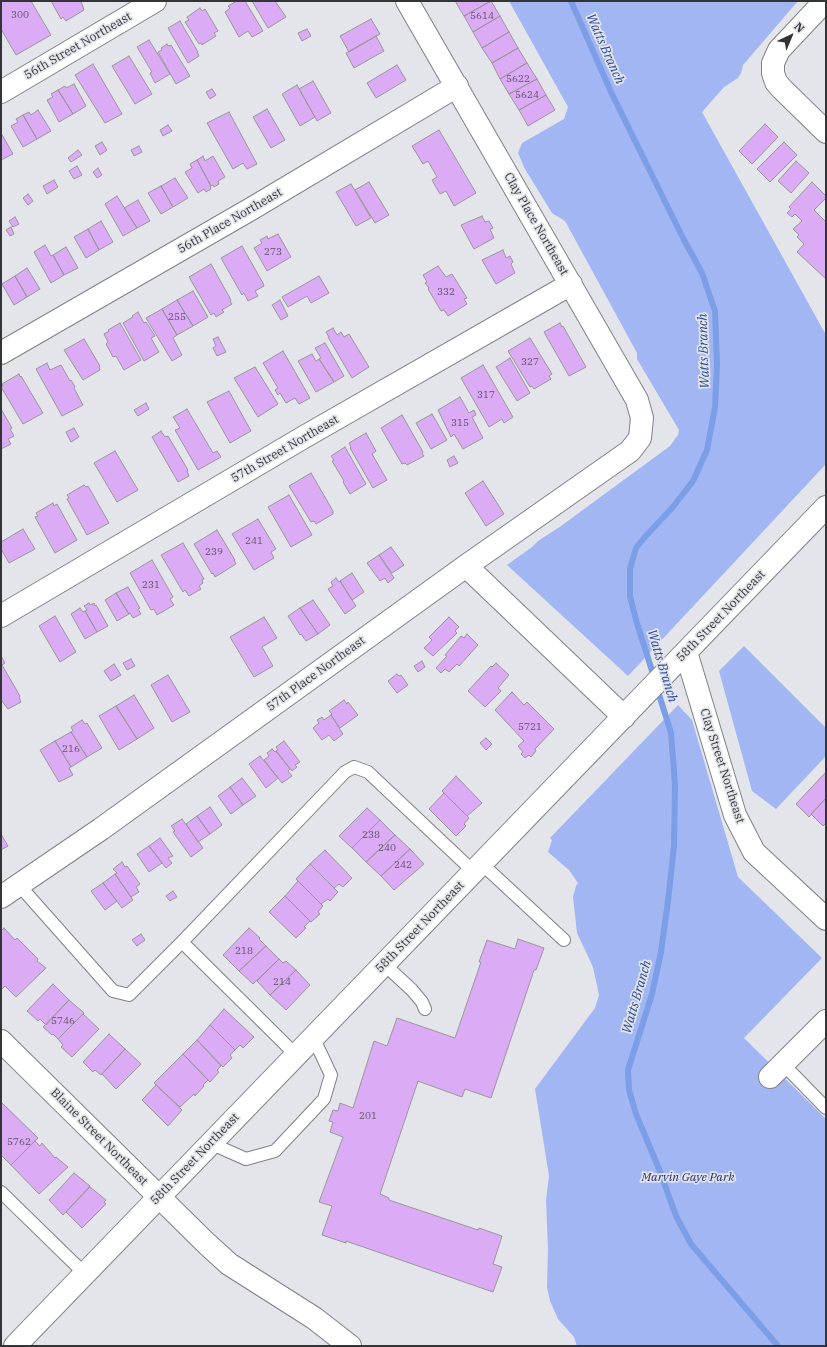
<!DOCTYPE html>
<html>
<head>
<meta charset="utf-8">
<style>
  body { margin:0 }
  #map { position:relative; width:827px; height:1347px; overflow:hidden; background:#e3e5ea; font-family:"IBM Plex Serif",serif }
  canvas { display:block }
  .frame { position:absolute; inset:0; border:2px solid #333436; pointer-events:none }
  .north { position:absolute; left:771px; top:16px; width:40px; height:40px; -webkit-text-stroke:3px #e3e5ea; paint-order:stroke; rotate:44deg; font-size:11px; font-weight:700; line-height:16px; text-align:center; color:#333436 }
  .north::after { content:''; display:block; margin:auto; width:14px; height:18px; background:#333436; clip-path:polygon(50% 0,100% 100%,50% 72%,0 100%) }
</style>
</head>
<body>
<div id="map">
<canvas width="827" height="1347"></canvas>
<div class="frame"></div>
<div class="north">N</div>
</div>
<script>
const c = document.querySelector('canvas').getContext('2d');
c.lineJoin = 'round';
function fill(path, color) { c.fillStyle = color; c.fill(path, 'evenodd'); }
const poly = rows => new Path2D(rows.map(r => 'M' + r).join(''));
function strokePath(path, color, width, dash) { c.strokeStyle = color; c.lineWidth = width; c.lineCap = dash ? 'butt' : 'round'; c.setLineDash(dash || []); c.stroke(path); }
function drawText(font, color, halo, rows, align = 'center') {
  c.font = font + ' "IBM Plex Serif",serif'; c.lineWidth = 3.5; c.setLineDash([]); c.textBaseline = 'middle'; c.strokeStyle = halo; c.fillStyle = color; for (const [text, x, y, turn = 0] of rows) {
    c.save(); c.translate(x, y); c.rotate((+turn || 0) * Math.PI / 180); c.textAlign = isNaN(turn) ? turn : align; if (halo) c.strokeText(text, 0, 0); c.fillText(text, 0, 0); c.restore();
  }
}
fill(poly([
  [509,1,798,1,743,65,741,73,738,78,724,87,702,112,826,335,826,464,628,676,507,565,532,547,538,541,561,526,670,446,678,435,679,430,637,359,637,353,565,221,552,213,525,169,518,153,522,143,564,119,568,107],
  [744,646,826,728,826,756,776,809,752,791,719,671],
  [678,705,692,720,738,877,822,958,744,1038,826,1119,826,1346,577,1346,574,1337,558,1319,550,1301,547,1287,548,1250,546,1200,549,1176,535,1089,595,1008,599,995,593,967,577,933,573,897,576,886,578,883,569,870,548,852,552,840,550,838]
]), '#a2b6f4');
strokePath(poly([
  [571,1,611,92,683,238,702,273,715,311,717,365,715,407,707,450,693,481,672,508,644,538,636,548,630,569,630,596,636,620,654,677],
  [657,688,671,733,675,785,674,846,668,901,661,952,652,994,628,1070,629,1090,636,1114,659,1169,676,1216,691,1244,778,1346]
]), '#7c9ee7', 6);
const building = poly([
  [1,1,31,1,51,35,16,55,1,29,1,1],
  [51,1,81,1,84,10,66,21,63,17,61,19,51,1],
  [237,1,245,1,263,31,252,37,248,31,239,37,225,12,230,8,228,6,237,1],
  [252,1,275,1,286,17,268,28,252,1],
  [455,1,491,1,464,16,455,1],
  [491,1,500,16,473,32,464,16,491,1],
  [200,8,202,11,205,9,218,31,214,33,216,36,202,45,201,43,199,44,185,22,189,20,187,17,200,8],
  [500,16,509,32,482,48,473,32,500,16],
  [371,19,380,34,349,52,340,36,371,19],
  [180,21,198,52,197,52,199,56,188,63,168,28,180,21],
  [307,29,311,36,302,41,298,33,307,29],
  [509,32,518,48,492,63,482,48,509,32],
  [376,36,384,51,354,68,346,53,376,36],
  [149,40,170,74,155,83,150,73,152,72,137,47,149,40],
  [167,44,168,46,171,45,190,76,176,84,158,52,162,50,161,48,167,44],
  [518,48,527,63,500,79,492,63,518,48],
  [129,56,152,94,135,104,112,66,129,56],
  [527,63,537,79,509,94,500,79,527,63],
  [93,64,122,114,105,123,75,75,93,64],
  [397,65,406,80,376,98,367,83,397,65],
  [537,79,546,95,519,110,509,94,537,79],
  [313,81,331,113,317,121,299,89,313,81],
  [74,84,86,106,73,114,58,90,65,86,66,88,74,84],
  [297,85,315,117,300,126,282,94,297,85],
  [212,89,216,95,210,99,206,92,212,89],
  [58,90,73,114,59,122,47,100,53,97,51,94,58,90],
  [546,95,555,110,528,126,519,110,546,95],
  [267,109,285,140,271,148,253,117,267,109],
  [38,110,51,131,37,139,23,115,29,112,31,115,38,110],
  [229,112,257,164,247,169,243,163,233,169,207,123,229,112],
  [23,115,37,139,23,147,11,126,18,122,16,119,23,115],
  [765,124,778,137,752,164,739,151,765,124],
  [168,125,172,131,163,136,160,130,168,125],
  [439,130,476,193,454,206,446,191,440,194,432,180,437,177,428,161,423,164,412,146,439,130],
  [1,133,13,154,1,160,1,133],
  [102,142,107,150,100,155,95,146,102,142],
  [784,142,797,155,770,182,757,169,784,142],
  [139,146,142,152,134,156,131,150,139,146],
  [78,150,82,155,71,162,68,158,78,150],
  [203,156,205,161,213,156,225,177,218,181,219,184,214,187,213,185,211,186,197,160,203,156],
  [197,160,211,186,210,186,211,189,206,192,204,189,198,193,185,172,192,168,190,164,197,160],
  [796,161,809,173,791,193,778,181,796,161],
  [77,166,82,175,74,179,69,171,77,166],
  [98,168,102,175,97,178,93,172,98,168],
  [175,178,188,198,173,207,161,186,175,178],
  [54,180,58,187,47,194,43,186,54,180],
  [369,182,389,215,375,223,355,190,369,182],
  [812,182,826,196,826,198,814,210,826,222,826,279,797,252,804,244,797,237,799,235,793,229,802,221,795,214,792,217,787,213,791,209,789,207,812,182],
  [351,184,371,218,356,226,336,192,351,184],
  [161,186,173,207,161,214,148,193,161,186],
  [28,194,33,201,28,205,23,198,28,194],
  [117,196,137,228,123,236,105,204,117,196],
  [138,200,150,221,137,228,124,208,138,200],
  [482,216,485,222,489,221,493,228,490,229,494,238,474,249,461,225,482,216],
  [15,217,19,224,13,227,9,221,15,217],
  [101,221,113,242,99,250,88,229,101,221],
  [11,227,14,234,10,236,6,230,11,227],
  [88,229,99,250,86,258,74,237,88,229],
  [278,234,291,257,267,271,254,248,262,243,260,240,267,236,268,239,278,234],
  [45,245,51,256,53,255,64,275,51,283,34,252,45,245],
  [242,246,263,283,264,286,255,291,258,296,248,301,244,293,242,295,221,258,242,246],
  [66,247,78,268,64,275,53,255,66,247],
  [503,250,506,258,510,256,513,262,511,264,515,273,496,284,482,260,503,250],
  [211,264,231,300,230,301,232,304,222,310,224,312,216,317,214,313,211,315,189,277,211,264],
  [438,266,446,277,452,274,467,298,464,299,467,304,448,316,444,310,441,311,428,289,429,288,425,283,427,282,423,275,438,266],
  [27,268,40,289,27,297,15,276,27,268],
  [15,276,27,297,14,305,2,284,15,276],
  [319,276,329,293,311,303,307,296,288,307,282,297,319,276],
  [193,291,208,317,193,326,177,300,193,291],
  [177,300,193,326,177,335,162,309,177,300],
  [280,300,288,316,281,320,272,305,280,300],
  [162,309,177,335,173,338,182,355,172,361,146,318,162,309],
  [138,312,144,323,146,322,155,336,151,338,159,352,144,361,123,323,133,317,132,316,138,312],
  [120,323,141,360,124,370,116,356,113,357,106,344,108,342,104,334,109,331,108,330,120,323],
  [560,323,562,327,563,326,586,367,569,376,544,332,560,323],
  [333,328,337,335,341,332,344,337,349,334,369,367,352,378,328,337,329,337,326,332,333,328],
  [218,337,226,352,217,356,213,348,216,346,213,339,218,337],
  [530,338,552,374,549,376,551,379,534,389,532,386,530,387,508,351,530,338],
  [84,339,100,366,99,367,100,370,83,380,64,350,84,339],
  [325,343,344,376,334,382,319,359,321,358,315,348,325,343],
  [283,351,310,398,299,404,295,398,286,403,280,393,278,395,275,390,278,388,263,363,283,351],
  [312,354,316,361,319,359,334,382,316,392,298,361,312,354],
  [510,358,530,393,517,401,496,367,510,358],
  [47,363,50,370,61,365,70,381,71,380,75,387,74,388,83,405,62,416,36,369,47,363],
  [483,365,513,417,504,423,502,419,489,427,461,378,483,365],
  [255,367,278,404,258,417,234,378,255,367],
  [19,374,20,377,21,376,43,413,23,424,1,387,3,386,2,384,19,374],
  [229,391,251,431,230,443,207,402,229,391],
  [460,397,469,413,474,410,476,415,472,417,483,438,463,449,454,434,451,437,438,410,460,397],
  [146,403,149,409,138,416,134,410,146,403],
  [1,409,12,428,10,429,14,436,8,439,11,444,1,449,1,409],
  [187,409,213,453,217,451,221,457,198,470,175,430,180,428,173,417,187,409],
  [432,414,447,440,431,449,416,423,432,414],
  [402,415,423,452,422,453,424,456,407,465,405,463,402,464,381,428,402,415],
  [74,428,79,437,71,442,66,432,74,428],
  [161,431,165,437,168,436,188,470,187,471,189,476,178,482,152,437,161,431],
  [366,433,376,451,372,454,387,480,373,488,350,448,351,447,349,443,366,433],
  [345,447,366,484,350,494,343,482,344,481,332,461,334,460,331,456,345,447],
  [115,451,138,490,117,502,94,463,115,451],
  [454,456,458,463,450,467,447,460,454,456],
  [311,473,333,511,333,514,316,524,314,521,311,522,289,486,311,473],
  [483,481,504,514,486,526,465,493,483,481],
  [84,485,86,487,88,486,109,523,87,535,67,499,69,498,67,495,84,485],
  [289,495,312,535,291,547,268,507,289,495],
  [53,503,54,506,57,504,77,540,55,553,35,517,38,516,36,513,53,503],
  [258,519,276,549,271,552,274,558,254,570,232,534,258,519],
  [23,529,35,549,9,563,1,549,1,542,23,529],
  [217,530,235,560,234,560,236,564,215,577,213,573,212,574,194,544,217,530],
  [183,543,204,579,202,580,203,583,199,586,201,589,189,596,185,590,183,592,161,555,183,543],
  [391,547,404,565,392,573,379,555,391,547],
  [379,555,394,578,388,583,385,578,380,581,367,563,379,555],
  [152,560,173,597,170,599,174,605,157,615,154,609,151,610,130,573,152,560],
  [352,573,364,592,352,600,340,581,352,573],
  [336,578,339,582,340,581,356,606,345,614,328,589,333,586,331,582,336,578],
  [128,587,140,608,138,609,141,614,133,618,130,613,129,614,116,593,128,587],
  [116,593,129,614,117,621,105,600,116,593],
  [313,600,330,625,318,634,300,608,313,600],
  [89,603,90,605,94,603,95,606,96,605,108,626,97,632,85,611,87,610,84,606,89,603],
  [80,608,83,612,85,611,97,632,85,639,71,614,80,608],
  [300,608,318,634,306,641,301,634,300,635,288,616,300,608],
  [55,616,76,652,60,662,39,626,55,616],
  [264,617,277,638,262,647,273,666,254,677,230,637,264,617],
  [449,617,459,627,455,631,457,633,433,656,424,648,432,640,429,637,449,617],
  [467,634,478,645,459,666,457,664,449,672,445,669,441,673,436,668,447,656,445,655,461,636,464,638,467,634],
  [1,656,5,663,2,665,20,696,19,697,21,702,8,709,1,700,1,656],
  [131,659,135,666,127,670,123,663,131,659],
  [422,661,425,667,418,672,414,666,422,661],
  [496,663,509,675,498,688,501,691,485,707,468,691,491,666,492,667,496,663],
  [114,664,121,675,111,681,104,671,114,664],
  [397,674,399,676,401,675,408,685,397,693,388,681,397,674],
  [168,675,190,712,172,722,151,685,168,675],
  [512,692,524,705,527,702,554,729,535,749,536,751,531,757,529,755,525,758,521,754,523,752,518,746,524,741,495,710,512,692],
  [134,695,154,728,137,739,116,706,134,695],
  [344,700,347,704,348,702,358,715,340,728,331,715,332,714,329,711,344,700],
  [116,706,137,739,119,750,99,716,116,706],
  [331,715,343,734,334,741,329,735,322,740,313,728,319,723,317,720,322,717,324,720,331,715],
  [82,720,85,724,87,723,102,748,87,757,71,732,73,731,71,727,82,720],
  [71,732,87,757,71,767,55,741,71,732],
  [486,738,492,744,486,750,480,743,486,738],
  [55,741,71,767,69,768,73,775,59,782,40,750,55,741],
  [284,741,300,762,295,765,297,767,292,771,276,751,278,750,276,747,284,741],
  [272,749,275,752,276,751,290,769,288,771,292,776,282,783,264,760,269,756,267,753,272,749],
  [260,756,278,778,266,788,249,764,260,756],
  [826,772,826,798,809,817,796,804,826,772],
  [456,776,482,803,467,816,442,791,456,776],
  [242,778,256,796,243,805,230,787,242,778],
  [230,787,243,805,231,814,218,796,230,787],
  [444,793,469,818,464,824,466,826,456,836,429,809,444,793],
  [826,798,826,823,823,826,811,814,826,798],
  [210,807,222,825,210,834,197,816,210,807],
  [367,808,380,820,352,848,339,836,367,808],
  [197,816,210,834,198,842,186,824,197,816],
  [182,819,203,848,191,857,173,832,175,831,171,826,182,819],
  [380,820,395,835,366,862,352,848,380,820],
  [1,834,8,846,1,850,1,834],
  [395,835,410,849,381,876,366,862,395,835],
  [160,838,173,856,168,858,172,863,166,868,149,846,160,838],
  [149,846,162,863,149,872,137,854,149,846],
  [410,849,424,864,394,890,381,876,410,849],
  [325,850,352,878,343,887,339,884,334,888,310,864,325,850],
  [122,862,125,867,127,866,140,884,136,887,139,892,131,897,115,874,117,873,113,869,122,862],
  [310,864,338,892,330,901,328,899,321,904,296,879,310,864],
  [115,874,133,900,122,908,103,883,115,874],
  [298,881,323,906,318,912,320,914,311,922,285,896,298,881],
  [103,883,117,901,105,910,91,891,103,883],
  [173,891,177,897,170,901,166,896,173,891],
  [285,896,310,921,304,927,306,928,296,938,269,912,285,896],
  [4,928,15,940,17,938,38,959,37,961,46,968,16,997,5,986,1,990,1,931,4,928],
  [249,928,260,938,259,939,266,946,239,971,223,955,249,928],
  [141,934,145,940,137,946,132,940,141,934],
  [518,939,544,948,536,970,534,970,491,1098,465,1089,462,1097,418,1081,380,1194,389,1198,389,1200,478,1230,479,1228,502,1236,493,1264,502,1267,493,1292,346,1241,346,1243,322,1235,332,1206,319,1202,343,1137,330,1132,333,1122,329,1121,333,1110,338,1111,340,1103,353,1108,374,1041,387,1046,397,1018,455,1038,481,962,479,962,487,940,515,949,518,939],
  [266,946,279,959,253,984,239,971,266,946],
  [279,959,283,963,286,961,296,970,270,995,257,981,279,959],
  [296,970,310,985,286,1010,270,995,296,970],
  [53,984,69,1000,46,1025,40,1019,38,1021,27,1011,53,984],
  [69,1000,84,1013,58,1039,53,1034,52,1035,43,1027,69,1000],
  [224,1009,254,1037,243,1048,240,1045,235,1050,210,1025,224,1009],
  [83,1014,99,1029,72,1057,61,1047,63,1045,58,1039,83,1014],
  [210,1025,235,1050,230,1055,232,1058,223,1067,197,1040,210,1025],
  [109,1034,125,1049,101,1075,95,1070,93,1072,83,1062,109,1034],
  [197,1040,221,1066,217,1070,219,1072,210,1082,183,1054,197,1040],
  [125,1049,141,1064,116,1089,102,1074,125,1049],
  [183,1054,208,1080,203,1085,204,1086,195,1096,194,1094,180,1107,154,1083,183,1054],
  [156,1085,182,1110,168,1126,142,1100,156,1085],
  [1,1102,38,1138,11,1165,1,1155,1,1102],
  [35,1141,40,1146,42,1143,55,1158,56,1157,68,1167,39,1194,11,1165,35,1141],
  [74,1173,90,1186,63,1215,49,1200,74,1173],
  [90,1187,106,1200,104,1202,106,1204,82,1228,66,1212,90,1187]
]);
fill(building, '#dcabf5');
strokePath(building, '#99969a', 1);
const lane = poly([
  [482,864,564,940],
  [19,885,113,991,129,995,182,942,345,772,354,767,368,772,474,872],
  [182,942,296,1055],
  [384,964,412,990,422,1002,425,1009],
  [783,1064,826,1108],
  [210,1143,246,1159,275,1151,324,1099,331,1075,313,1037],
  [1,1192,85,1274]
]);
const street = poly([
  [825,1,779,50,773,63,773,73,776,82,782,89,826,132],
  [1,92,155,1],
  [1,353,251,209,457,86],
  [466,566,624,717],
  [1,616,304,437,571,284],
  [686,652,735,815,754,852,826,919],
  [1,897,101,829,466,566,630,451,640,438,642,418,637,400,407,1],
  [1,1041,207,1244,229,1264,314,1318,350,1346],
  [770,1077,826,1021],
  [15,1346,826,507]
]);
strokePath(lane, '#7e8084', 14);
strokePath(street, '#7e8084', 24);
strokePath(lane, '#fff', 12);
strokePath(street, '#fff', 22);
drawText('10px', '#5d5266', null, [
  ["300",20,15],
  ["5614",482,16],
  ["5622",518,79],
  ["5624",527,95],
  ["273",273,252],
  ["332",446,292],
  ["255",177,317],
  ["327",530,362],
  ["317",486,395],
  ["315",460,423],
  ["241",254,541],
  ["239",214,552],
  ["231",151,585],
  ["5721",530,727],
  ["216",71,749],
  ["238",371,835],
  ["240",387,848],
  ["242",403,865],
  ["218",244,951],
  ["214",282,982],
  ["5746",63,1021],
  ["201",368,1116],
  ["5762",19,1142]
]);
drawText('12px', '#333436', '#e3e5ea', [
  ["56th Street Northeast",78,46,-30],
  ["56th Place Northeast",230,221,-30],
  ["Clay Place Northeast",536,224,60],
  ["57th Street Northeast",285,449,-30],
  ["58th Street Northeast",721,616,-46],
  ["57th Place Northeast",316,674,-36],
  ["Clay Street Northeast",722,766,72],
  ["58th Street Northeast",420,927,-46],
  ["Blaine Street Northeast",99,1137,45],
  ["58th Street Northeast",195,1159,-46]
]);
drawText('italic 12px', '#1d297f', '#e3e5ea', [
  ["Marvin Gaye Park",688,1178]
]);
drawText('italic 13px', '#25469b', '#e3e5ea', [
  ["Watts Branch",605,49,66],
  ["Watts Branch",704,351,-92],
  ["Watts Branch",662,666,73],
  ["Watts Branch",637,997,-74]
]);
</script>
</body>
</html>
